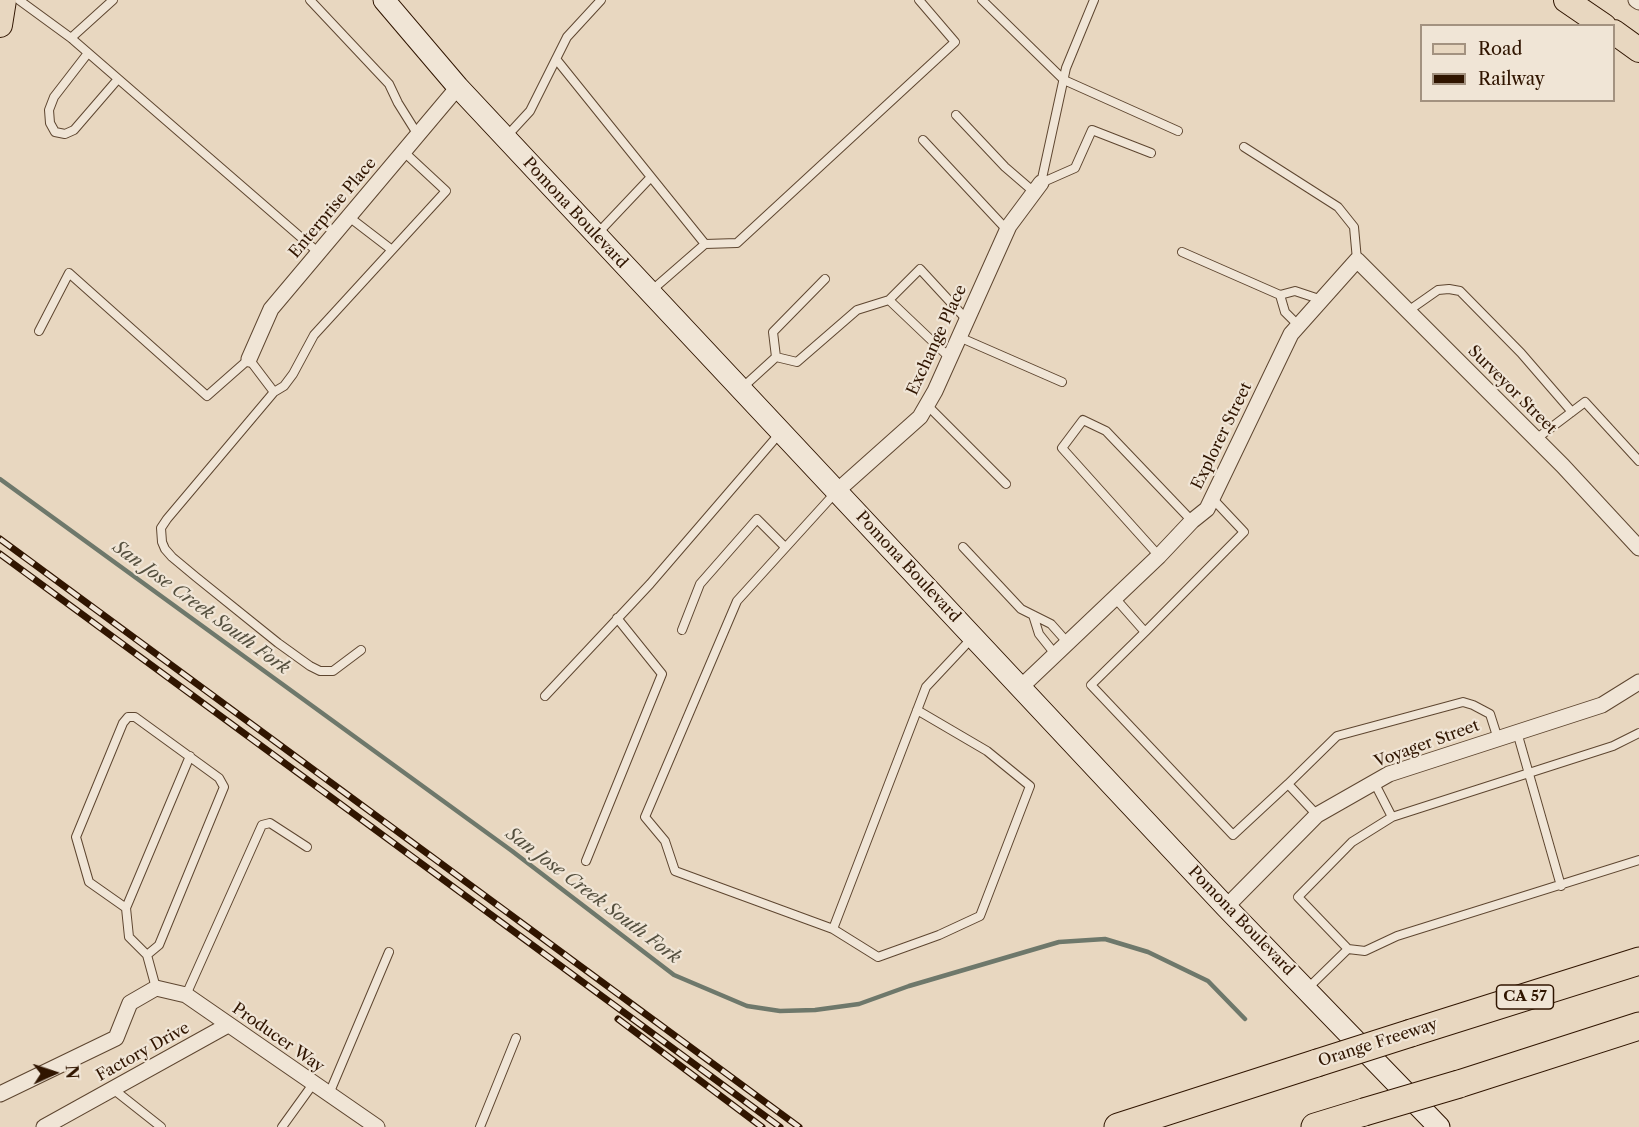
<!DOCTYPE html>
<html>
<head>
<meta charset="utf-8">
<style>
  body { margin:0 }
  #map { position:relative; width:1639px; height:1127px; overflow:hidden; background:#e8d7c0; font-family:"Libre Caslon Text",serif }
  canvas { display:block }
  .legend { position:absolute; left:1420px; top:24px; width:195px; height:78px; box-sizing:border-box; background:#f0e5d6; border:2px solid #a39280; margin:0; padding:8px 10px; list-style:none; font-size:18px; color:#301500 }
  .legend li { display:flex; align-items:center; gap:12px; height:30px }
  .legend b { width:30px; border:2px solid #a39280 }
  .north { position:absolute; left:24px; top:1043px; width:60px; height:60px; -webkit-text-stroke:4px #f0e5d6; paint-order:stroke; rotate:87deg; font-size:16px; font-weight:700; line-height:24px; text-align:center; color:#301500 }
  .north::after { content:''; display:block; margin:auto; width:21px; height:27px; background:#301500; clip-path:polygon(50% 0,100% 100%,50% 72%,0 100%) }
</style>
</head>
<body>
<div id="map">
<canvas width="1639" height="1127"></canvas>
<ul class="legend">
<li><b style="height:8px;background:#e8d7c0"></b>Road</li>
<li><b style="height:8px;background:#301500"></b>Railway</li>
</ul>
<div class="north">N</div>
</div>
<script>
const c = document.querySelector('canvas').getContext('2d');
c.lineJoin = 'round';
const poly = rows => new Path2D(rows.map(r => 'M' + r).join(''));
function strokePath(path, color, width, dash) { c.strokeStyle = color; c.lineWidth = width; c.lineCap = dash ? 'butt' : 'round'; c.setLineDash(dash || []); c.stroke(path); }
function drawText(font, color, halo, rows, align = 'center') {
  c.font = font + ' "Libre Caslon Text",serif'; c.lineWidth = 4.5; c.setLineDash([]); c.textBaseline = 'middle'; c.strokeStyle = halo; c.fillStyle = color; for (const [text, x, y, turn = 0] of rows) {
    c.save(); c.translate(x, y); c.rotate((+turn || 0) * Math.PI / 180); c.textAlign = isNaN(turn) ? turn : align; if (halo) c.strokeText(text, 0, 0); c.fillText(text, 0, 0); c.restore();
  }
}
strokePath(poly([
  [0,479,512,851,674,975,747,1006,780,1011,815,1010,859,1004,909,986,1059,942,1105,939,1148,952,1208,981,1245,1019]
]), '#6e786b', 4.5);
const lane = poly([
  [19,0,71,38,319,253],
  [310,0,389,84,398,103,418,135],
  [982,0,1064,80,1178,131],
  [71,38,113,0],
  [88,53,54,97,49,110,50,123,55,132,65,134,74,130,118,79],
  [556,59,651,177],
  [956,115,1005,167,1034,192],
  [506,137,530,111,567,37,601,0],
  [923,140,1007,230],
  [1244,147,1338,207,1354,227,1357,260],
  [1041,183,1066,68,1094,0],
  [1041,183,1075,168,1092,130,1151,153],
  [349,217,392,250],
  [598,233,651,177,705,244],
  [1182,252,1280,295],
  [651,291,705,244,737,243,955,42,919,0],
  [889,300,950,358],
  [1408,311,1438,290,1449,289,1460,291,1521,353,1572,412],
  [1299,326,1285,312,1280,295,1295,291,1322,300],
  [39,331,69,273,207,396,249,359,274,392,284,386,293,374,314,335,446,191,404,152],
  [959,337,1062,382],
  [776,357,773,332,825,279],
  [742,388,776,357,797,362,857,310,889,300,920,269,967,320],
  [274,392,167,519,161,528,162,542,165,549,172,557,196,577,278,643,310,666,320,671,333,671,361,650],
  [927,405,1006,484],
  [1536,439,1585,402,1639,461],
  [836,492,737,601,645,817,665,841,675,871,833,929,926,687,972,638],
  [963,547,1021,609,1051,624,1067,642],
  [1159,556,1062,448,1083,420,1106,431,1192,521],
  [1115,598,1145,632,1091,685,1233,835,1288,784,1317,815],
  [1033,615,1039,634,1055,654],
  [682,630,700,584,757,519,785,547],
  [1145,632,1244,532,1212,498],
  [545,696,650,584,780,433],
  [1517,732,1561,886],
  [1374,782,1392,817],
  [1288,784,1337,736,1463,702,1473,705,1490,714,1498,739],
  [586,861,662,674,617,618],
  [126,908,190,756],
  [833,929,878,957,939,935,980,916,1030,786,987,751,917,710],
  [1348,949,1365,951,1397,936,1639,860],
  [147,955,129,937,126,908,89,882,76,837,123,723,128,717,135,717,219,778,224,787,159,945,147,955,156,988],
  [1307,989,1348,949,1298,897,1352,842,1392,817,1613,746,1639,733],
  [186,995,262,825,270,823,307,847],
  [113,1089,161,1127],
  [329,1094,389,952],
  [282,1127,313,1084],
  [480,1127,516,1038]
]);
const street = poly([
  [1636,0,1639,2],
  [249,359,271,309,458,87],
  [837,491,920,417,935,391,1009,226,1041,183],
  [1021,687,1159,556,1192,521,1207,509,1291,334,1357,260,1563,466,1639,548],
  [1226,907,1317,815,1389,774,1602,705,1639,682],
  [0,1094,116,1038,130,1003,156,988,186,995,377,1127],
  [44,1127,228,1025]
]);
const secondary = poly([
  [384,0,458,87,1226,907,1439,1127]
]);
const primary = poly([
  [1566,0,1604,26],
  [0,25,4,0],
  [1614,32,1639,50]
]);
const highway = poly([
  [1411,1033,1639,961],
  [1459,1084,1639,1026],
  [1118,1127,1317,1063],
  [1315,1127,1364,1112]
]);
strokePath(lane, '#5e4630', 10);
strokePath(street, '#5e4630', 17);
strokePath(secondary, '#301500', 23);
strokePath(primary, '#301500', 26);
strokePath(highway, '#301500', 29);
strokePath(lane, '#f0e5d6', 8);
strokePath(street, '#f0e5d6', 15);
strokePath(secondary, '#f0e5d6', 21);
strokePath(primary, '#e8d7c0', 24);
strokePath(highway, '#e8d7c0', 27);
const rail = poly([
  [0,539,799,1127],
  [0,554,780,1127],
  [618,1019,762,1127]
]);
strokePath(rail, '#301500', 7);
strokePath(rail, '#f0e5d6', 4.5, [14]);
const highwayBridge = poly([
  [1317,1063,1411,1033],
  [1364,1112,1459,1084]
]);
strokePath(highwayBridge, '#301500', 29, []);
strokePath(highwayBridge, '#e8d7c0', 27);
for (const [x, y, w] of [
  [1525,997,57]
]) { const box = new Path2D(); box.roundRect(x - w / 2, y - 12, w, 24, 4.5); c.fillStyle = '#f0e5d6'; c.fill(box); strokePath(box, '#301500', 1.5); }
drawText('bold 15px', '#301500', null, [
  ["CA 57",1525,997]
]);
drawText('16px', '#301500', '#f0e5d6', [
  ["Enterprise Place",333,208,-50],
  ["Pomona Boulevard",575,213,47],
  ["Exchange Place",937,340,-65],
  ["Surveyor Street",1512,390,45],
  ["Explorer Street",1222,436,-64],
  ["Pomona Boulevard",908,567,47],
  ["Voyager Street",1427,744,-20],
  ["Pomona Boulevard",1241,921,46],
  ["Producer Way",278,1038,35],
  ["Orange Freeway",1378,1043,-18],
  ["Factory Drive",143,1052,-29]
]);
drawText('italic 18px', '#544f3e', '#f0e5d6', [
  ["San Jose Creek South Fork",201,608,36],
  ["San Jose Creek South Fork",593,896,37]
]);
</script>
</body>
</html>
